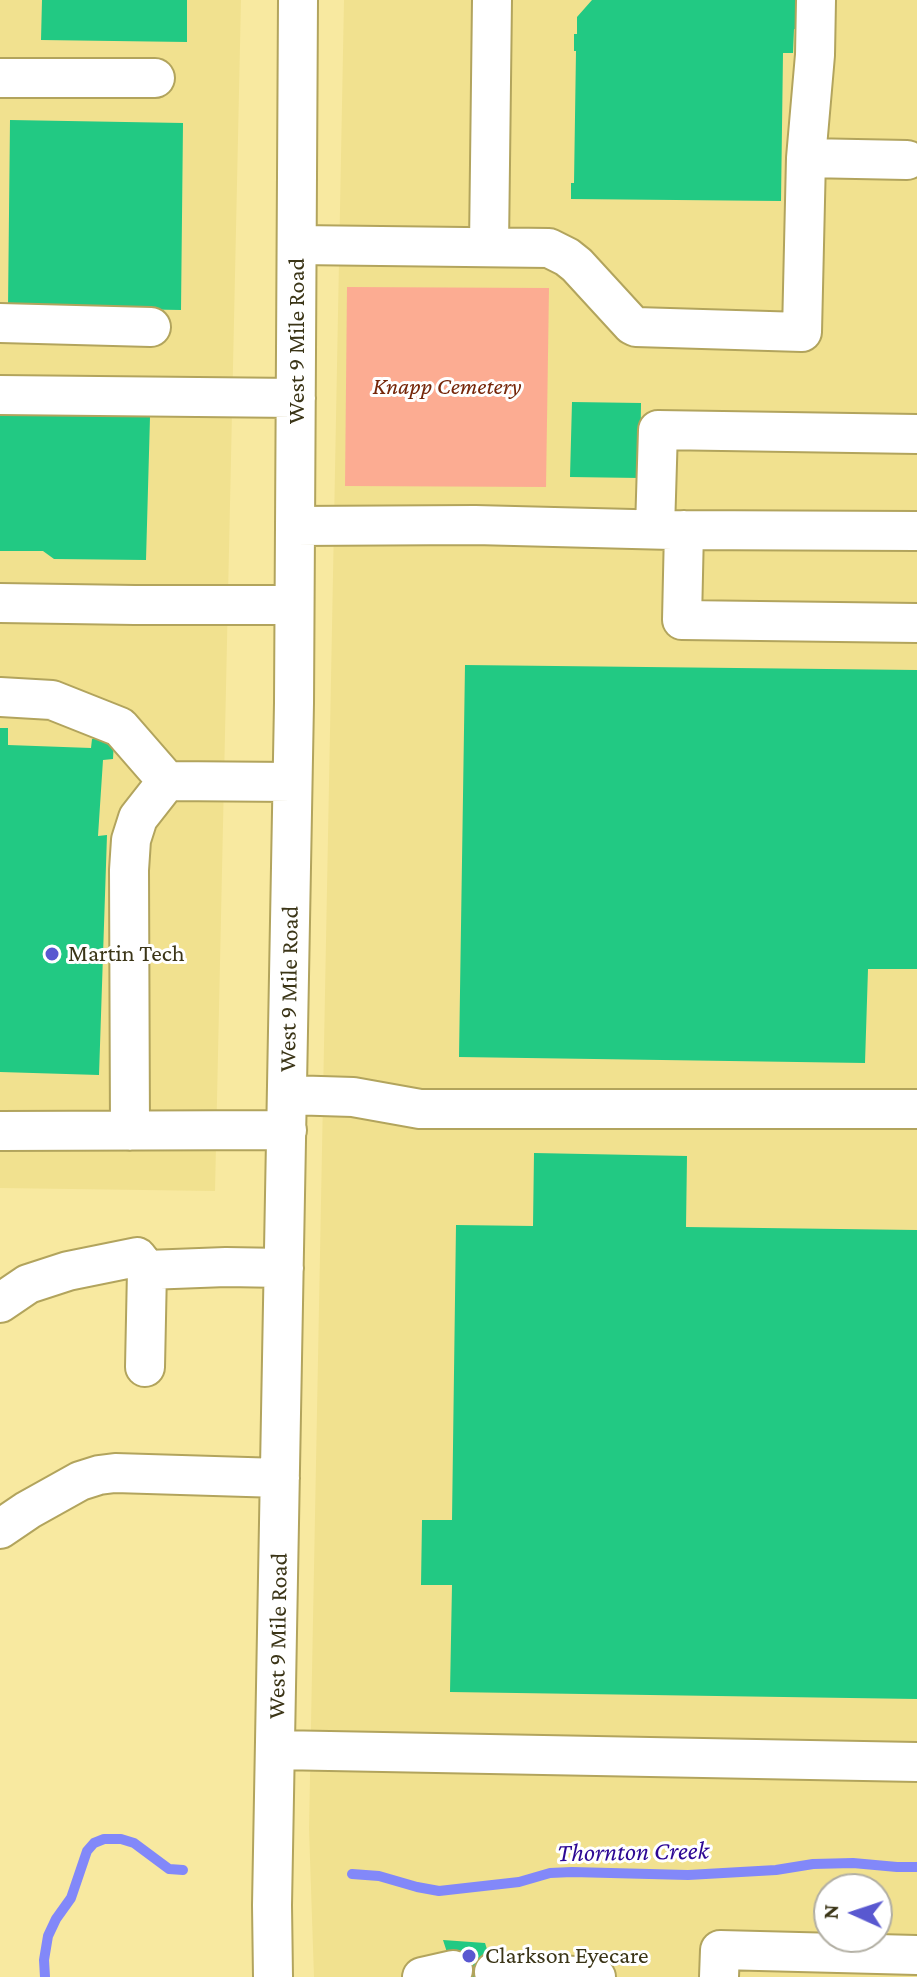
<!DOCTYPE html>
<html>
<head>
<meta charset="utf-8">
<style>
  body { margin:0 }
  #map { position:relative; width:917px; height:1977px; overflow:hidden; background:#f8e9a0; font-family:"Crimson Pro",serif }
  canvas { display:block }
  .north { position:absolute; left:813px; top:1873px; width:80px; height:80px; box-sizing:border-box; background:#fff; border:2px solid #b1aea2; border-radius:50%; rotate:273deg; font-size:22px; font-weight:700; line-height:32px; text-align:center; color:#3b3517 }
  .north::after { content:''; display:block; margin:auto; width:28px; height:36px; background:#5958d0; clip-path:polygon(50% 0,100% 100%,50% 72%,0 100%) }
</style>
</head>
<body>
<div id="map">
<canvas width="917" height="1977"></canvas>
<div class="north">N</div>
</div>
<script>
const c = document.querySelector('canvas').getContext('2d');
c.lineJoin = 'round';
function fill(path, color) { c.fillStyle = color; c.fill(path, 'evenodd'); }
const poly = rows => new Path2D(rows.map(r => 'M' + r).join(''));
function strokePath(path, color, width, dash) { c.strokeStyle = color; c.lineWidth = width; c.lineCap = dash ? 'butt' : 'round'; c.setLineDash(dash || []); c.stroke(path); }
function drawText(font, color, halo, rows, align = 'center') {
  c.font = font + ' "Crimson Pro",serif'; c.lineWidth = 6; c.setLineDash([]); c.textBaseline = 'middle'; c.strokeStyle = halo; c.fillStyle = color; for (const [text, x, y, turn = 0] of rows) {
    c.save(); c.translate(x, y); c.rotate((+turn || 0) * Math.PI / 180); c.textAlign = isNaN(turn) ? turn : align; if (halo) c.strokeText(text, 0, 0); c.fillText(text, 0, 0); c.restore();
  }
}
fill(poly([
  [0,0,241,0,215,1191,0,1188],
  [344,0,917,0,917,1977,314,1977,309,1829],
  [829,1889,877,1889,877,1937,829,1937]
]), '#f1e18f');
fill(poly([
  [347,287,549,288,546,487,345,486]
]), '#fcac92');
strokePath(poly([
  [352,1874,379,1876,417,1887,439,1891,519,1882,550,1873,572,1872,688,1875,776,1870,813,1864,853,1863,897,1867,917,1867],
  [45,1977,44,1960,48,1936,56,1919,71,1898,87,1851,94,1843,104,1839,121,1839,134,1843,169,1869,183,1870]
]), '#8288f9', 10);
fill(poly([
  [42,0,187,0,187,42,41,40],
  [592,0,802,0,802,30,794,29,793,53,783,53,781,201,571,199,571,183,574,183,576,51,574,51,574,34,577,34,577,17],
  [10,120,183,123,181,310,8,307],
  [572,402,641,403,640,478,570,477],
  [0,414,150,417,146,560,54,559,43,551,0,551],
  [465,665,917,670,917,969,868,969,865,1063,459,1057],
  [0,728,8,728,8,745,91,748,92,739,114,739,113,759,103,760,98,836,107,835,99,1075,0,1072],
  [534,1153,687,1156,686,1227,917,1230,917,1699,450,1692,452,1585,421,1585,422,1520,452,1520,456,1225,533,1226],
  [443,1940,485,1943,496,1977,455,1977]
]), '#22c983');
const minor = poly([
  [0,78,155,78],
  [806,158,907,160],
  [297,245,549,248,567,257,577,265,632,325,636,327,802,332,806,158,815,55,816,0],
  [489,246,492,0],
  [0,323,151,327],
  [0,395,296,398],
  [295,526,475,525,672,530,917,531],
  [655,529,658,430,917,434],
  [684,530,682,620,917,623],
  [0,603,135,605,294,605],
  [0,697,52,700,120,727,167,781,292,782],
  [288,1095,353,1097,420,1109,917,1109],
  [0,1131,287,1130],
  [130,1131,129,870,131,840,138,818,167,781],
  [147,1270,226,1267,284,1268],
  [0,1303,28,1284,68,1271,137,1257,147,1270,145,1367],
  [0,1529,28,1510,80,1481,99,1475,115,1473,280,1478],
  [276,1750,917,1762],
  [494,1972,596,1977],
  [273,1977,272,1905,294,703,298,0],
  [422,1977,453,1970],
  [719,1977,720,1950,917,1955]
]);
strokePath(minor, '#b2a45d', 42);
strokePath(minor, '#fff', 38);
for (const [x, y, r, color] of [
  [52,954,8,"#5958d0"],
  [469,1956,8,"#5958d0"]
]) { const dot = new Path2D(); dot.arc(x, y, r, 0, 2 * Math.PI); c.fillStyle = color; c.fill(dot); strokePath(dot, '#fff', 3); }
drawText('24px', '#3b3517', '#fff', [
  ["West 9 Mile Road",297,341,-90],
  ["West 9 Mile Road",289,989,-89],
  ["West 9 Mile Road",278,1636,-89]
]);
drawText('italic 24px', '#752609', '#fff', [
  ["Knapp Cemetery",447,387]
]);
drawText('24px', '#3b3517', '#fff', [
  ["Martin Tech",68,954],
  ["Clarkson Eyecare",485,1956]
], 'left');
drawText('italic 26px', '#2c0794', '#fff', [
  ["Thornton Creek",633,1852,-1]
]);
</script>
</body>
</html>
